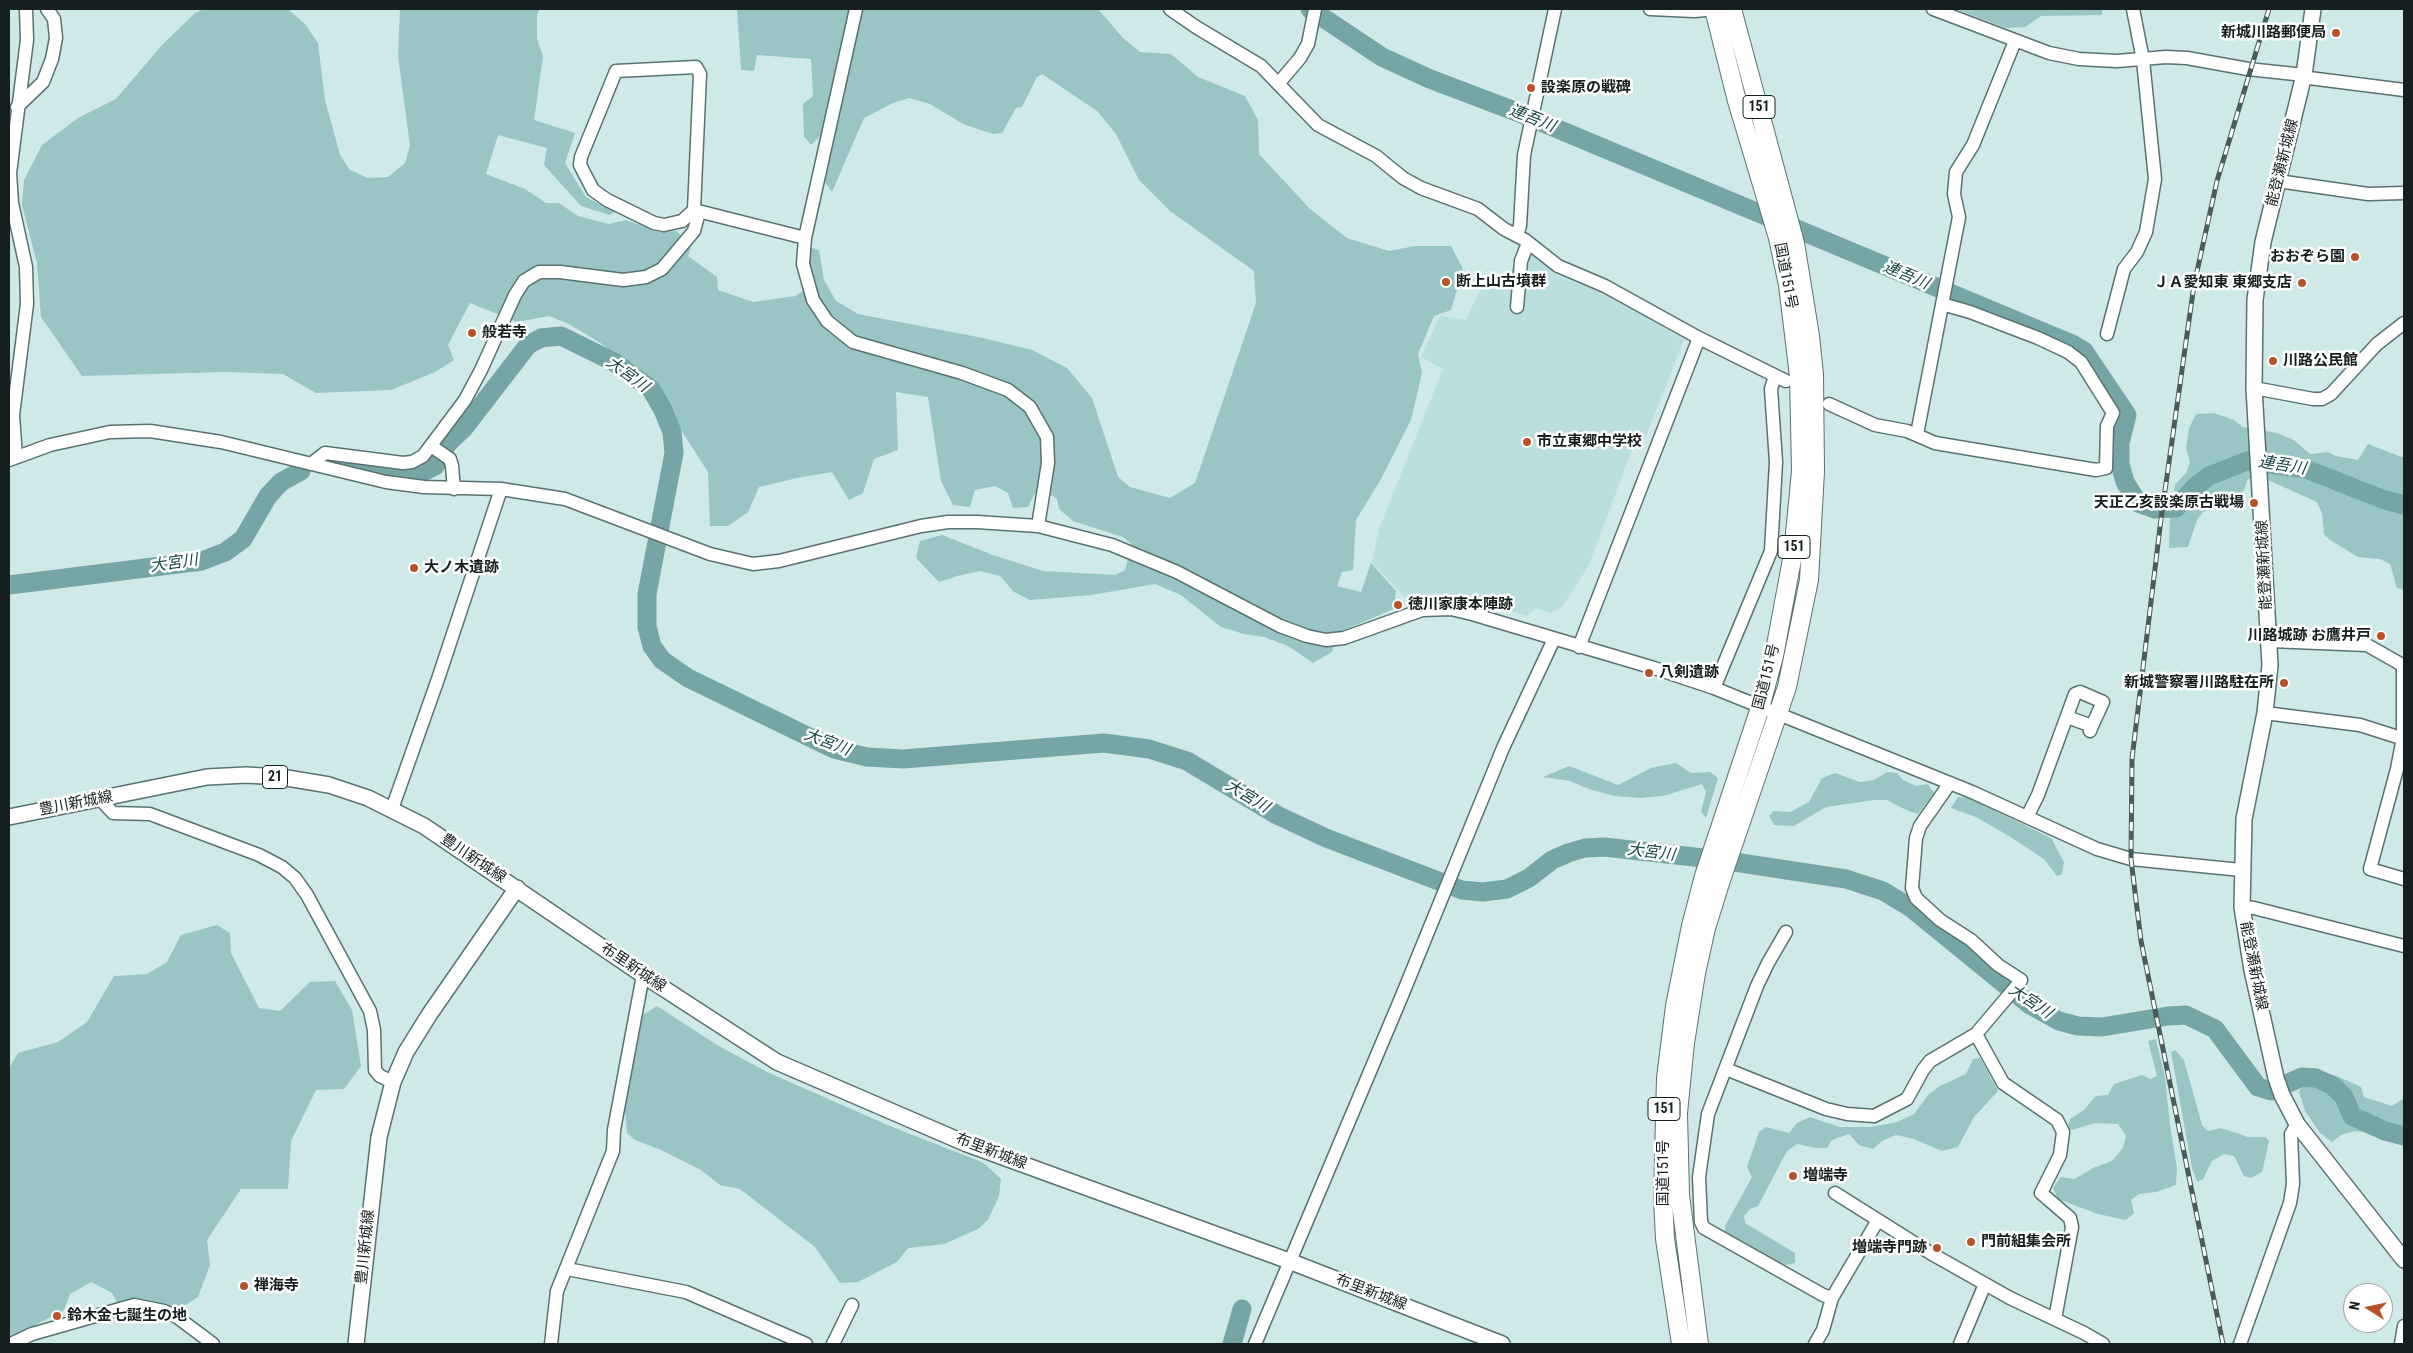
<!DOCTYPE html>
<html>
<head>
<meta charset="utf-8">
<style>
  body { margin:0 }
  #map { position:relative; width:2413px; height:1353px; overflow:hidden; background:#cee9e8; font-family:"Roboto Condensed",sans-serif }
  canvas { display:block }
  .frame { position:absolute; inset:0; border:10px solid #151f1f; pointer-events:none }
  .north { position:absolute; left:2343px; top:1283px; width:50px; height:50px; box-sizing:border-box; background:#fff; border:1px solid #a1a5a5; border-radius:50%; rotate:280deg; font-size:14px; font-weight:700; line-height:20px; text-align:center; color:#151f1f }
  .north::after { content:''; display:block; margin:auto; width:18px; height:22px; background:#b95327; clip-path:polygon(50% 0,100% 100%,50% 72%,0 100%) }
</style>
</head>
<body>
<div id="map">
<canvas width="2413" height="1353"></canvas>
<div class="frame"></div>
<div class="north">N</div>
</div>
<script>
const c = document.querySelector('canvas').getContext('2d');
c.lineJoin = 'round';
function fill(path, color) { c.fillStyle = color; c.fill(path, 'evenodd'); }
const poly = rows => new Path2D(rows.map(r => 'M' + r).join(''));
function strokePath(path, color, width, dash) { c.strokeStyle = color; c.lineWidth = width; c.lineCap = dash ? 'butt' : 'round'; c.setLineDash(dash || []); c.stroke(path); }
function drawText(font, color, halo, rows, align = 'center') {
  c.font = font + ' "Roboto Condensed","Noto Sans JP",sans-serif'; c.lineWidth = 5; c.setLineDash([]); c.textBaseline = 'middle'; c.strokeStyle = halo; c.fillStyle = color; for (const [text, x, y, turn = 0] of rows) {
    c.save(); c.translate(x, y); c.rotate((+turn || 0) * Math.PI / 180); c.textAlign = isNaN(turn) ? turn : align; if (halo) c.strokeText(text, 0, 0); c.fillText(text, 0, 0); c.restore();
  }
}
fill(poly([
  [1533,255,1559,277,1605,293,1684,340,1646,436,1632,449,1589,565,1563,606,1552,613,1535,608,1528,616,1463,599,1448,597,1409,602,1372,562,1379,529,1443,369,1421,357,1440,316,1466,320,1488,273,1501,283,1521,286,1524,263]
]), '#bbdfdf');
fill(poly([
  [204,9,288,9,305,24,318,43,325,100,340,155,350,170,368,178,388,177,405,163,410,146,398,56,400,9,540,9,537,15,537,39,543,56,534,120,575,133,565,163,586,197,615,212,610,215,581,206,544,165,547,148,498,135,486,174,525,189,546,203,559,203,578,216,609,224,626,220,659,232,676,231,692,244,688,256,717,277,718,290,753,302,796,296,813,283,807,260,809,247,819,250,824,280,836,301,858,314,983,338,1032,350,1067,368,1092,398,1118,477,1130,487,1170,498,1195,483,1256,303,1254,271,1170,211,1139,180,1116,134,1097,111,1042,74,1037,77,1022,107,1016,108,1002,133,993,134,963,124,930,104,909,98,893,103,864,118,832,192,824,181,832,140,821,135,811,145,804,136,803,104,813,96,811,59,757,55,754,71,741,70,737,9,1098,9,1123,38,1140,52,1171,54,1198,77,1245,96,1258,120,1259,154,1310,209,1347,238,1389,251,1415,246,1451,246,1463,269,1451,310,1434,316,1418,354,1422,373,1411,420,1380,481,1356,520,1353,570,1342,572,1337,586,1361,592,1371,563,1396,591,1394,609,1339,632,1332,652,1313,663,1288,646,1264,637,1244,634,1221,627,1181,595,1155,584,1091,595,1030,600,1014,592,1000,576,980,571,957,576,939,582,916,558,920,541,942,535,993,555,1043,571,1115,575,1125,570,1132,544,1123,537,1073,521,1059,509,1057,499,1053,496,1035,493,1028,507,1013,508,1008,493,995,486,975,490,970,507,953,505,941,481,928,397,896,392,898,450,874,459,863,493,849,500,832,472,797,478,759,487,748,512,728,526,710,526,708,472,649,380,599,342,569,324,549,316,517,322,470,303,448,345,454,360,435,372,391,390,316,393,283,374,225,372,82,376,41,317,37,263,22,205,24,180,42,145,78,118,116,99,161,46,195,13],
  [1956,9,2102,9,2102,15,2041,16,2025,27,2006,28],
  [2214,413,2234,420,2243,427,2277,433,2294,440,2310,454,2328,452,2336,456,2358,460,2368,444,2404,458,2404,590,2397,588,2390,564,2380,559,2358,557,2330,540,2324,534,2322,513,2317,502,2268,480,2248,479,2240,500,2203,512,2197,520,2188,547,2169,548,2170,517,2175,485,2186,473,2190,462,2186,448,2189,428,2196,414],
  [1676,763,1691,773,1710,772,1718,778,1706,818,1701,812,1706,792,1702,784,1663,796,1640,798,1614,796,1589,789,1570,781,1543,777,1569,766,1618,785,1651,768],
  [1887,772,1897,773,1903,780,1916,786,1928,784,1934,793,1918,814,1906,810,1887,800,1874,800,1826,807,1794,826,1774,825,1769,816,1774,811,1790,812,1809,802,1822,778,1835,773,1860,782,1874,780],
  [1958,797,1969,798,2051,838,2064,862,2062,874,2057,876,2044,859,2009,836,1976,817,1951,808],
  [217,925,230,933,231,953,259,1008,280,1011,310,982,335,981,352,1010,361,1066,344,1089,316,1090,291,1141,288,1189,241,1189,207,1240,210,1265,198,1297,181,1308,141,1321,126,1319,112,1293,91,1282,70,1294,64,1310,9,1339,9,1068,18,1053,58,1042,87,1022,114,976,147,974,167,962,181,935],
  [657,1006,717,1045,767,1072,890,1126,984,1163,1001,1179,999,1196,988,1220,978,1229,944,1244,908,1248,897,1262,858,1282,840,1283,815,1247,740,1189,720,1185,701,1170,661,1150,635,1140,627,1133,625,1110,643,1015],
  [2156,1039,2165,1077,2170,1125,2177,1168,2176,1185,2156,1192,2139,1194,2131,1200,2134,1213,2126,1220,2098,1214,2058,1199,2053,1188,2061,1177,2075,1179,2093,1168,2112,1161,2123,1148,2126,1136,2118,1124,2095,1123,2072,1130,2067,1128,2070,1119,2084,1110,2096,1096,2108,1095,2114,1084,2142,1075,2150,1079,2157,1076,2148,1041],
  [2175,1050,2184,1060,2202,1125,2208,1131,2221,1128,2248,1137,2266,1137,2269,1141,2262,1172,2251,1178,2244,1176,2234,1156,2224,1154,2212,1161,2203,1179,2197,1182,2192,1168,2171,1052],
  [1980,1058,1998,1091,1974,1117,1958,1147,1942,1151,1914,1139,1896,1135,1882,1141,1873,1149,1859,1145,1849,1134,1832,1140,1827,1148,1816,1148,1797,1144,1787,1151,1758,1206,1750,1209,1744,1216,1745,1223,1795,1253,1795,1263,1785,1265,1725,1233,1725,1226,1752,1177,1747,1167,1759,1132,1766,1127,1789,1133,1797,1123,1810,1117,1840,1127,1871,1127,1897,1122,1914,1114,1929,1094,1940,1086,1966,1074,1973,1059],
  [2312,1070,2337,1076,2361,1087,2364,1097,2392,1106,2404,1098,2404,1144,2378,1134,2355,1131,2341,1135,2332,1142,2320,1133,2305,1111,2299,1092]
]), '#99c5c5');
strokePath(poly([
  [1310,9,1382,57,1430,79,1517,112,2072,344,2084,351,2127,415,2120,443,2120,464,2125,482,2138,503,2155,509,2176,508,2196,486,2209,476,2247,461,2306,469,2382,499,2404,505],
  [340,462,395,476,415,476,435,466,448,443,464,428,528,345,541,338,561,336,614,362,651,389,663,410,672,432,674,453,647,594,647,627,652,646,662,660,688,678,834,749,867,757,903,759,1104,743,1149,749,1187,761,1277,815,1326,838,1462,890,1483,892,1507,889,1529,878,1552,860,1568,853,1585,848,1604,847,1721,860,1846,879,1883,891,1911,908,2030,1005,2059,1021,2078,1026,2102,1027,2168,1016,2186,1015,2215,1029,2258,1087,2271,1091,2302,1077,2316,1078,2333,1086,2344,1097,2352,1116,2385,1131,2404,1136],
  [9,585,202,561,225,552,243,539,268,496,281,482,301,471],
  [1232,1344,1242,1309]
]), '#75a5a4', 19);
const minor = poly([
  [856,9,805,238,803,264,813,300,827,321,853,342,962,373,1008,390,1030,407,1047,437,1048,463,1038,526],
  [1170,9,1196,27,1261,66,1318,125,1376,156,1403,178,1421,188,1478,209,1504,229,1525,240,1558,266,1605,286,1699,338,1786,381],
  [1650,9,1694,11,1716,9],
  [1933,9,2049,53,2079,59,2117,61,2166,57,2187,58,2248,69,2304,75,2309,78,2404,90],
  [1278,84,1300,58,1308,44,1315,9],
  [17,107,43,82,52,59,56,38,54,19,47,9],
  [2278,181,2368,194,2404,193],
  [694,210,682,221,664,225,654,223,607,200,593,190,580,165,581,157,616,71,696,67,700,74,694,210,805,238],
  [1517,235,1520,226,1524,155,1555,9],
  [1517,307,1521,261,1528,243],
  [2107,334,2124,269,2137,252,2146,232,2155,179,2143,60,2133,9],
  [2254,388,2313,399,2322,399,2331,394,2377,344,2404,323],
  [1829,404,1875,425,1907,431,1935,443,2096,470,2106,468,2107,426,2113,413,2081,362,2068,352,2038,338,1970,312,1942,304],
  [1917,434,1959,217,1954,194,1956,172,1973,145,2015,41],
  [431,446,450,459,452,466,454,489],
  [16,457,13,415,27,304,26,267,12,203,10,173,27,40,26,9],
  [9,460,50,445,110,432,150,431,221,442,386,482,424,487,501,489,565,499,710,554,753,564,779,561,921,526,948,522,977,522,1038,526,1112,545,1177,572,1280,626,1307,636,1326,640,1344,638,1422,610,1451,609,1472,614,1654,668,1714,688,1972,792,2097,849,2131,859,2241,870],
  [311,464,325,453,403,463,412,462,423,456,465,400,481,370,515,295,524,281,539,272,560,272,623,280,646,277,662,269,694,231,699,212],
  [2270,641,2367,645,2404,666],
  [1579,647,1699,338],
  [2403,666,2403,738,2397,769,2370,869,2404,879],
  [1714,688,1771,551,1776,462,1771,389,1775,376],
  [2265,713,2360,725,2404,739],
  [2067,717,2092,726,2090,731],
  [101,800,113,813,150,814,259,855,282,867,295,878,307,895,370,1011,374,1030,375,1070,380,1076,393,1082],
  [392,809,438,679,501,489],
  [2027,817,2038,795,2075,694,2080,692,2103,702,2092,726],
  [2242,907,2254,908,2404,946],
  [1786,932,1768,963,1757,986,1708,1114,1699,1177,1701,1222,1704,1228,1823,1295,1832,1298],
  [1976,1034,2003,1083,2057,1120,2063,1132,2060,1155,2041,1193,2070,1218,2072,1227,2055,1319],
  [1726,1069,1826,1109,1847,1114,1874,1116,1907,1099,1923,1070,1930,1061,1976,1034,2020,982,2021,980,1998,965,1971,940,1940,920,1916,898,1912,888,1916,838,1920,826,1950,783],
  [1835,1193,1932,1254,2010,1298,2084,1333,2103,1344],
  [567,1269,686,1292,806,1344],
  [11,1344,32,1334,134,1305,164,1311,177,1317,213,1344],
  [551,1344,557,1291,613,1151,614,1130,643,975],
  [833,1344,852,1305],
  [1255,1344,1401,998,1503,748,1554,639],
  [1815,1344,1823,1330,1832,1298,1878,1220],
  [1960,1344,1985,1284],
  [2240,1344,2290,1203,2293,1184,2291,1134,2297,1124],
  [2401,1344,2404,1326]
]);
const major = poly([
  [2313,9,2304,75,2263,242,2255,300,2254,388,2270,665,2265,713,2244,819,2242,907,2252,970,2276,1078,2282,1095,2297,1124,2404,1260],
  [9,817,207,777,246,775,281,777,329,785,368,798,424,826,643,975,777,1062,967,1144,1289,1261,1502,1344],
  [356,1344,379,1137,393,1082,406,1052,429,1015,517,888]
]);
const highway = poly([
  [1681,1344,1665,1239,1663,1197,1666,1078,1675,1006,1691,926,1704,876,1760,708,1774,656,1793,554,1801,471,1799,376,1788,285,1778,238,1737,101,1714,9],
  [1699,1344,1680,1195,1678,1113,1685,1043,1696,973,1706,928,1721,880,1787,687,1809,580,1815,471,1814,375,1810,336,1795,243,1732,9]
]);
strokePath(minor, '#5a7171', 15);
strokePath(major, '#5a7171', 18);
strokePath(highway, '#5a7171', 20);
strokePath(minor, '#fff', 12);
strokePath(major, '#fff', 15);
strokePath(highway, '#fff', 18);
const rail = poly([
  [2223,1344,2141,941,2131,859,2132,759,2161,519,2194,285,2217,181,2269,9]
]);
strokePath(rail, '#4b5a5a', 5);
strokePath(rail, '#fff', 3, [9]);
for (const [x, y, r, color] of [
  [2336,33,5,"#b95327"],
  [1531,88,5,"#b95327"],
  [2355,257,5,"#b95327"],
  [1446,282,5,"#b95327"],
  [2302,283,5,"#b95327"],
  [472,333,5,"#b95327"],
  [2273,361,5,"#b95327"],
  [1527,442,5,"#b95327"],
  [2254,503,5,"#b95327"],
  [414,568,5,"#b95327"],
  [1398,605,5,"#b95327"],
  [2381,636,5,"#b95327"],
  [1649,673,5,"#b95327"],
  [2284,683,5,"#b95327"],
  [1793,1176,5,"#b95327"],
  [1971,1242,5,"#b95327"],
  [1937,1248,5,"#b95327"],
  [244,1286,5,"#b95327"],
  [57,1316,5,"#b95327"]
]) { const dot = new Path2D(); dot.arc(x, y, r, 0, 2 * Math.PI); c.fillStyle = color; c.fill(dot); strokePath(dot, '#fff', 2); }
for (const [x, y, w] of [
  [1759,107,32],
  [1794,547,32],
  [275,777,25],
  [1664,1109,32]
]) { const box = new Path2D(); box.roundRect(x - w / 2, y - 11.5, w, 23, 4); c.fillStyle = '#fff'; c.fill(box); strokePath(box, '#151f1f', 1); }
drawText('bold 14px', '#151f1f', null, [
  ["151",1759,107],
  ["151",1794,547],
  ["21",275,777],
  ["151",1664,1109]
]);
drawText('bold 15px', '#151f1f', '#fff', [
  ["新城川路郵便局",2326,33,"right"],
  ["設楽原の戦碑",1541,88],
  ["おおぞら園",2345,257,"right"],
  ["断上山古墳群",1456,282],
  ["ＪＡ愛知東 東郷支店",2292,283,"right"],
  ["般若寺",482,333],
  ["川路公民館",2283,361],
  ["市立東郷中学校",1537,442],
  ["天正乙亥設楽原古戦場",2244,503,"right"],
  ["大ノ木遺跡",424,568],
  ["徳川家康本陣跡",1408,605],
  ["川路城跡 お鷹井戸",2371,636,"right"],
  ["八剣遺跡",1659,673],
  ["新城警察署川路駐在所",2274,683,"right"],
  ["増端寺",1803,1176],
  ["門前組集会所",1981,1242],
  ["増端寺門跡",1927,1248,"right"],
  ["禅海寺",254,1286],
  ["鈴木金七誕生の地",67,1316]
], 'left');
drawText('15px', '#151f1f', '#fff', [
  ["能登瀬新城線",2283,163,-76],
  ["国道151号",1785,276,79],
  ["能登瀬新城線",2265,565,-93],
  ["国道151号",1767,677,-76],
  ["豊川新城線",76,804,-11],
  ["豊川新城線",473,859,34],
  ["能登瀬新城線",2253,966,79],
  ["布里新城線",633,968,34],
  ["布里新城線",991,1152,21],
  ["国道151号",1664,1173,-90],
  ["豊川新城線",366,1247,-84],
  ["布里新城線",1371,1293,21]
]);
drawText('italic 16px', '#184545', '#fff', [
  ["連吾川",1532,119,22],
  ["連吾川",1906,276,23],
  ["大宮川",627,375,36],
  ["連吾川",2282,466,9],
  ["大宮川",174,564,-8],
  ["大宮川",827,743,21],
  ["大宮川",1247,797,31],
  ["大宮川",1651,853,7],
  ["大宮川",2030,1002,34]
]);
</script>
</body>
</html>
